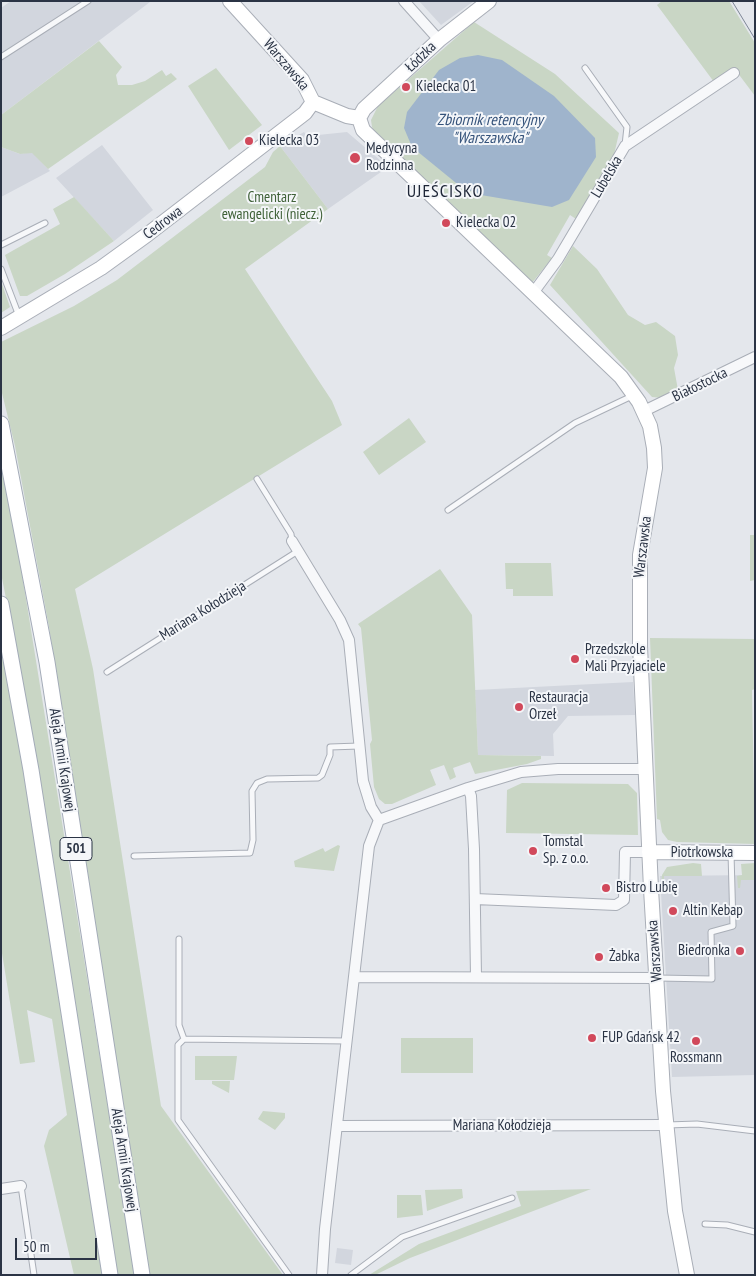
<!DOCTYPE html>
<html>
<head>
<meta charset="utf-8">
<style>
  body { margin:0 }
  #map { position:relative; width:756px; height:1276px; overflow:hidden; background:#e4e7ec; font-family:"PT Sans Narrow",sans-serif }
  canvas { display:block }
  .frame { position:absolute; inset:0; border:2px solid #2b3445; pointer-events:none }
  .scale { position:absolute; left:15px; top:1238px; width:82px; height:22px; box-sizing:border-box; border:2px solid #2b3445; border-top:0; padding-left:6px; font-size:15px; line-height:18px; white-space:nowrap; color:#2b3445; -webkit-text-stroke:4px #f4f6f9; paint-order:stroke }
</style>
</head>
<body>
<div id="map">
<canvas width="756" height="1276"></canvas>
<div class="frame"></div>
<div class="scale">50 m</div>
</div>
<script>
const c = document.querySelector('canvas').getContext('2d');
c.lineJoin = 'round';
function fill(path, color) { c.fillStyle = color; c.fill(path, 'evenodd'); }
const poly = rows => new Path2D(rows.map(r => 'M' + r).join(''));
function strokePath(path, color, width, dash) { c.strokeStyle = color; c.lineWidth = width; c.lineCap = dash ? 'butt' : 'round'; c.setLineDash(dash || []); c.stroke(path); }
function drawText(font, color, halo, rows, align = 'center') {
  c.font = font + ' "PT Sans Narrow",sans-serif'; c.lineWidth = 4; c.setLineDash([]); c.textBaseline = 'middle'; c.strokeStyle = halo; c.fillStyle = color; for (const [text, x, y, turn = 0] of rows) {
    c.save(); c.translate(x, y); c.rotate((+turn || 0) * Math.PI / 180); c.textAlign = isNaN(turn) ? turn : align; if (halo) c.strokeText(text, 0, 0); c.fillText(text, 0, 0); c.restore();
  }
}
fill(poly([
  [11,1,149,1,150,2,1,115,1,8],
  [419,1,474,1,441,25],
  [304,132,306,135,315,137,318,135,347,132,388,167,328,209,280,146],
  [102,145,153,210,114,241,56,178],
  [1,147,20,154,32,152,50,171,1,197],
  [633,682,635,715,568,716,553,734,554,756,478,755,475,690],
  [755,875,755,1075,672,1077,660,876],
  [337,1248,353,1250,351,1265,335,1263]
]), '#d2d6de');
fill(poly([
  [662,1,729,1,755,43,755,96,734,68,714,82,657,5],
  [474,22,555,74,619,133,613,159,576,219,570,215,547,255,552,258,532,283,376,134,372,127,371,120,378,106],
  [99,41,122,67,116,75,118,85,132,85,145,81,162,70,166,76,171,73,177,79,48,169,32,153,20,154,1,147,1,115],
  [216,68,262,125,229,150,188,86],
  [280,146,328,209,245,269,332,401,342,425,75,589,93,669,161,1106,283,1275,150,1275,49,627,15,446,1,389,1,342,74,306,117,280,265,167,273,152],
  [74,197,114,241,65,274,27,296,20,296,5,255,60,224,53,209],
  [573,246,597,269,628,315,645,325,656,322,675,336,678,355,674,368,678,390,662,398,652,397,550,285],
  [1,281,10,307,1,313],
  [409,418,426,442,379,475,363,452],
  [1,467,17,543,135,1275,117,1275,30,721,1,573],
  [750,535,755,535,755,580,750,581],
  [505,563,551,563,553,596,513,596,513,589,506,589],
  [440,569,472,615,478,755,541,756,541,759,527,764,475,774,470,762,453,768,456,777,450,780,444,765,430,770,436,785,392,804,385,804,379,799,374,787,370,744,372,740,361,628,358,624],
  [650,638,755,639,755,689,752,690,755,844,677,842,668,840,662,832,660,820,657,819],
  [1,642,7,667,102,1275,74,1275,44,1146,49,1130,67,1115,52,1019,27,1010,35,1062,20,1064,1,947],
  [522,783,628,784,637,793,638,835,506,833,507,790],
  [338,845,340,846,334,871,295,867,294,861,323,848,325,852],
  [693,863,701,864,702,876,664,876,664,886,661,886,662,875,667,867],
  [755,863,755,880,741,880,740,888,738,888,737,876,742,875,741,864],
  [401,1038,473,1038,473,1073,401,1073],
  [195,1056,237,1056,234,1080,195,1080],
  [212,1081,230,1081,229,1093,212,1084],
  [263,1111,285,1113,285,1118,275,1130,258,1119],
  [462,1189,463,1198,427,1211,425,1190],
  [591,1189,410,1258,375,1275,369,1275,419,1244,521,1206,516,1191],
  [397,1195,421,1195,423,1215,397,1218]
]), '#c9d6c5');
fill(poly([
  [478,55,502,60,554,96,595,138,596,157,569,200,552,207,481,195,461,187,412,147,404,128,407,112,439,70,460,58]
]), '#9fb4cc');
const lane = poly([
  [1,57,88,1],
  [585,68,627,127,625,145],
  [1,245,45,223],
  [1,269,19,316],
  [257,479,291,534,292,541],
  [448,510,575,423,632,396],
  [107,672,298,551],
  [134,856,250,853,253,840,252,791,257,783,267,779,318,778,322,775,330,755,330,747,359,746],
  [179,939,179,1025,184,1039],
  [658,978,712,979,711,932,733,926,731,853],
  [667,1125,697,1124,755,1131],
  [21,1186,34,1275],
  [705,1224,727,1225,755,1232],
  [289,1275,178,1120,178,1045,184,1039,347,1041],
  [351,1275,402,1237,512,1198]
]);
const street = poly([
  [404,1,439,40],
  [533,293,558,259,625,146,734,73],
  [644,411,755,357],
  [292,541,340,620,349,640,363,781,371,807,379,820],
  [468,788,471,796,474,849,476,977],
  [379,820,468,788,521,772,558,769,646,769],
  [475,899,616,905,624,900,625,852,649,852],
  [354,977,657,978],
  [338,1126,666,1125],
  [1,1189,21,1186],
  [322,1275,325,1229,369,846,379,820]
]);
const secondary = poly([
  [230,1,302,80,313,102,347,116,359,118],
  [359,118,363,130,621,377,639,402,650,426,654,448,655,468,640,555,640,646,651,889,663,1091,675,1211,687,1275],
  [359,118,364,109,439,40,489,1],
  [1,328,101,268,148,234,305,113,313,102],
  [649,852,755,853]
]);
const primary = poly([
  [1,424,47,662,142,1275],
  [1,604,31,770,110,1275]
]);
strokePath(lane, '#a9aeb7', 7);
strokePath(street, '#a9aeb7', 12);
strokePath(secondary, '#a9aeb7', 16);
strokePath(primary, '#a3abb8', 17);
strokePath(lane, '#f7f8fa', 5);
strokePath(street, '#f7f8fa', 10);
strokePath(secondary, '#fff', 14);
strokePath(primary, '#fff', 15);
strokePath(poly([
  [732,1,755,39]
]), '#7d8696', 1);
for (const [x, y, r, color] of [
  [406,87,5,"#d1495b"],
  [249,141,5,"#d1495b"],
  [355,158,6,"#d1495b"],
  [446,223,5,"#d1495b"],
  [575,659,5,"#d1495b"],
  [519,707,5,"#d1495b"],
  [533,851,5,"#d1495b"],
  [606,888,5,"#d1495b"],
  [673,911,5,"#d1495b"],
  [740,951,5,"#d1495b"],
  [599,957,5,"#d1495b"],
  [592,1038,5,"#d1495b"],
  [696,1041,5,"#d1495b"]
]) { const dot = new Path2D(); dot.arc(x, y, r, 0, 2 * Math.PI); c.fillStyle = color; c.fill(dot); strokePath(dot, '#f4f6f9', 2); }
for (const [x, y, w] of [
  [76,849,32]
]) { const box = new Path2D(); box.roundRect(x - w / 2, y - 11.5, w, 23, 4); c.fillStyle = '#f4f6f9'; c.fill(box); strokePath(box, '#2b3445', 1); }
drawText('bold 14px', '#2b3445', null, [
  ["501",76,849]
]);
drawText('15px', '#2b3445', '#f4f6f9', [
  ["Łódzka",421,57,-44],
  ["Warszawska",286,65,50],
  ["Lubelska",607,177,-59],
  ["Cedrowa",163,223,-37],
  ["Białostocka",700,385,-26],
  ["Warszawska",643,547,-83],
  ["Mariana Kołodzieja",203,611,-32],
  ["Aleja Armii Krajowej",62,760,81],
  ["Piotrkowska",702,853],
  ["Warszawska",655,951,-94],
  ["Mariana Kołodzieja",502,1126],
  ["Aleja Armii Krajowej",124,1160,81]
]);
drawText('15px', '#2b3445', '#f4f6f9', [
  ["Kielecka 01",416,87],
  ["Kielecka 03",259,141],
  ["Medycyna",366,149],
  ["Rodzinna",366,166],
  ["Kielecka 02",456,223],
  ["Przedszkole",585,650],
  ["Mali Przyjaciele",585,667],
  ["Restauracja",529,698],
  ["Orzeł",529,715],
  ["Tomstal",543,842],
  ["Sp. z o.o.",543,859],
  ["Bistro Lubię",616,888],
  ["Altin Kebap",683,911],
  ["Biedronka",730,951,"right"],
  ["Żabka",609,957],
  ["FUP Gdańsk 42",602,1038],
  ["Rossmann",696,1058,"center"]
], 'left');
drawText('15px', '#3f6138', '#f4f6f9', [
  ["Cmentarz",272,198],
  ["ewangelicki (niecz.)",272,215]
]);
drawText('italic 16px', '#34527a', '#f4f6f9', [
  ["Zbiornik retencyjny",490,120],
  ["\"Warszawska\"",490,138]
]);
c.letterSpacing = '1px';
drawText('18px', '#1d2536', '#f4f6f9', [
  ["UJEŚCISKO",445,192]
]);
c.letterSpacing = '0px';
</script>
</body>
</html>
